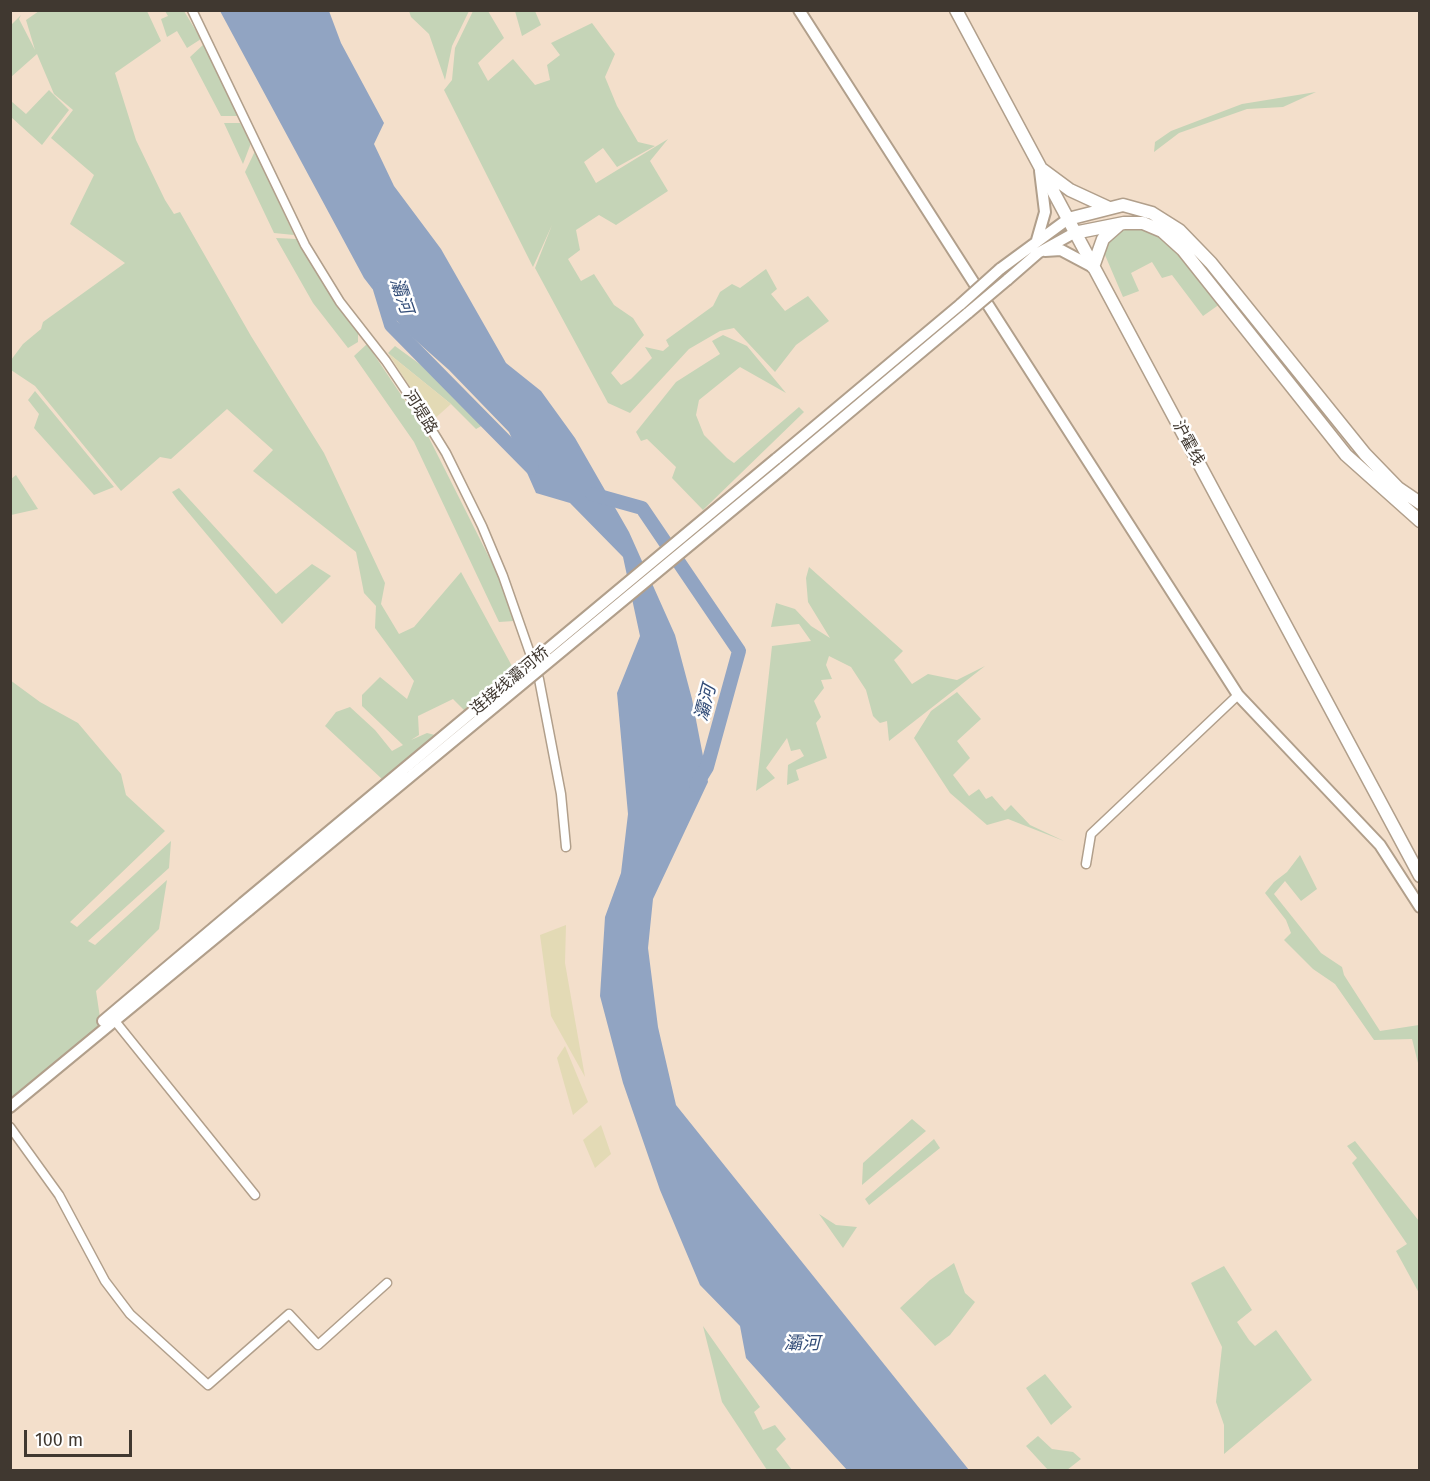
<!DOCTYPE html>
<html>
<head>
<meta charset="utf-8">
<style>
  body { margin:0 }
  #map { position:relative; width:1430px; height:1481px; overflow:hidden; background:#f3dfcb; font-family:"Fira Sans",sans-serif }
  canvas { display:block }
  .frame { position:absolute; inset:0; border:12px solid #403830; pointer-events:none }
  .scale { position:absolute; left:24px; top:1430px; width:108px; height:27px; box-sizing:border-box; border:3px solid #403830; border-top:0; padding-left:8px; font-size:18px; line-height:21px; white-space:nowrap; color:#403830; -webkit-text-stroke:4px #fff; paint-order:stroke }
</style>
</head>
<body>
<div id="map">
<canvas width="1430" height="1481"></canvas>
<div class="frame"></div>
<div class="scale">100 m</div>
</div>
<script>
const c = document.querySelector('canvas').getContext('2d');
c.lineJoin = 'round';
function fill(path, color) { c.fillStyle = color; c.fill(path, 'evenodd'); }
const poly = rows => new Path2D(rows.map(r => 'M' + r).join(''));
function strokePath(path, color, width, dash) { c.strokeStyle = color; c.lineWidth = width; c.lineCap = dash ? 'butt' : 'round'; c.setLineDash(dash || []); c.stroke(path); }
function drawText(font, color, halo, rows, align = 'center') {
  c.font = font + ' "Fira Sans","Noto Sans SC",sans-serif'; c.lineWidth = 5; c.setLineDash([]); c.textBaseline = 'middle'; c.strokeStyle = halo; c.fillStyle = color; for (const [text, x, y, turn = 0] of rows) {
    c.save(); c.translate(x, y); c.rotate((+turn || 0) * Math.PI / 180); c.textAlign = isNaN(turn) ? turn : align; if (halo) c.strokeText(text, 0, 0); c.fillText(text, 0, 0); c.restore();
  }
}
fill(poly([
  [39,11,147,11,161,41,115,73,136,140,165,200,174,214,180,212,251,336,324,453,385,583,381,604,399,634,414,627,461,572,513,668,464,710,453,699,418,716,419,735,411,740,427,733,435,735,382,779,325,726,336,712,350,707,375,730,392,751,403,745,362,706,362,695,380,677,407,699,414,681,375,628,376,606,364,593,356,552,253,471,273,450,227,409,171,459,160,457,121,491,35,386,11,370,11,360,23,344,41,329,43,322,125,263,70,224,94,175,51,138,73,110,54,94,37,54,11,77,11,25,21,15,19,19,35,50,26,20],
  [165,11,184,11,201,39,187,48,177,31,167,37,161,19,168,16],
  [409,11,469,11,452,46,445,80,429,34,411,17],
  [473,11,488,11,504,38,478,63,488,81,513,59,535,85,550,80,547,65,560,55,551,43,592,23,615,54,605,77,617,106,638,142,655,146,617,167,603,148,584,162,596,183,668,139,650,161,668,191,616,225,599,215,576,230,580,250,568,259,581,281,594,274,614,305,633,318,644,335,611,373,621,385,631,379,652,358,645,347,663,351,669,346,666,340,713,306,720,292,732,284,740,288,766,269,777,289,771,294,785,311,808,296,829,321,796,345,775,372,734,328,720,331,689,349,630,413,608,403,535,268,552,225,533,267,444,90,452,80,455,48],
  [515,11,535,11,541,25,522,36],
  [204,44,238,116,221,116,190,57],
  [49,90,69,110,42,145,11,117,11,101,26,114],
  [1316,92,1283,107,1247,109,1179,133,1154,152,1155,142,1171,131,1242,104],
  [224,123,240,123,251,143,243,164],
  [255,151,294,235,274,233,245,172],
  [1132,225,1164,239,1220,304,1203,316,1172,275,1162,278,1152,262,1131,273,1139,291,1123,297,1102,248,1116,231],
  [276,238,297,239,358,331,358,342,348,348,313,303],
  [723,335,747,346,786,393,740,367,699,400,696,415,704,435,727,458,734,463,799,407,804,412,703,510,672,478,676,467,647,439,641,441,636,432,676,382,720,354,712,341],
  [367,344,426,432,497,573,514,621,499,622,414,442,354,356],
  [395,346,421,365,485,424,476,429,451,404,388,353],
  [35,391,114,487,94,495,34,428,39,414,28,400],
  [16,475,38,509,11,515,11,479],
  [179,488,276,594,312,564,331,576,282,624,177,499,172,492],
  [809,567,903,651,894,660,912,684,928,674,957,680,985,666,889,741,887,721,880,723,873,716,866,690,851,667,829,656,826,665,832,679,821,680,824,688,814,701,821,717,816,723,827,758,796,770,799,780,787,785,788,765,804,756,800,749,791,751,787,738,766,768,775,778,756,791,772,646,811,641,799,624,771,627,776,603,795,609,811,626,830,638,808,602,806,578],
  [10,680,40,702,78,723,121,774,126,795,165,831,70,922,77,927,171,841,169,868,88,941,95,945,167,880,159,929,96,991,101,1024,11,1100],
  [957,692,981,719,957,741,970,758,953,775,969,796,979,789,986,799,992,796,1005,811,1011,805,1030,825,1064,841,1008,819,987,825,950,793,914,738,931,711],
  [1300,855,1317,889,1301,901,1285,881,1274,894,1321,953,1342,967,1344,975,1380,1031,1419,1025,1419,1067,1412,1039,1374,1040,1335,984,1313,969,1284,940,1291,933,1286,920,1265,893,1274,882,1287,872],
  [912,1119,926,1131,862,1185,863,1163],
  [934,1139,940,1148,869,1205,865,1199],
  [1355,1141,1419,1221,1419,1293,1396,1251,1407,1244,1352,1163,1357,1158,1347,1146],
  [819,1214,836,1225,857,1227,843,1248],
  [954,1263,965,1293,975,1302,950,1335,935,1346,900,1308,930,1280],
  [1224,1266,1252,1310,1237,1322,1249,1340,1255,1346,1276,1330,1312,1380,1224,1454,1224,1425,1216,1402,1222,1347,1191,1283],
  [703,1326,760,1407,754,1412,763,1430,775,1425,786,1439,776,1449,792,1470,767,1470,722,1402],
  [1045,1374,1072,1407,1051,1425,1026,1388],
  [1038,1436,1052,1449,1073,1452,1081,1459,1067,1470,1048,1470,1026,1446]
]), '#c5d4b7');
fill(poly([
  [388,353,451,404,432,421],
  [566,925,565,963,585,1077,551,1016,540,935],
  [565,1046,588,1102,573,1115,557,1058],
  [601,1125,611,1154,595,1168,583,1140]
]), '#e3dab5');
fill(poly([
  [220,11,329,11,341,43,384,123,374,144,394,186,441,249,506,363,541,391,575,438,629,532,675,635,692,699,708,782,653,899,648,948,658,1027,676,1105,969,1470,847,1470,746,1358,740,1326,700,1285,660,1190,623,1083,600,996,605,917,621,873,628,814,617,693,640,636,623,557,570,503,536,493,509,432,449,370,404,330,364,278]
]), '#91a4c2');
strokePath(poly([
  [380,289,391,325,532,468],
  [592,494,642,508,739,651,707,767,696,785]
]), '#91a4c2', 14);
const minor = poly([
  [192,10,305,245,340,302,386,361,425,419,446,453,482,526,503,576,539,679,561,794,566,847],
  [1086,864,1091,834,1238,695],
  [115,1021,255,1195],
  [10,1127,59,1195,105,1281,130,1314,208,1385,289,1314,318,1345,387,1283]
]);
const major = poly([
  [799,10,1238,695,1380,845,1420,907],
  [1037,240,1045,212,1040,171],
  [1045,251,1061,250,1093,267],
  [1000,269,1068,219],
  [1007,280,1038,253,1074,233],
  [776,459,961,304],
  [783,468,969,312],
  [103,1021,243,903],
  [10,1107,249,910]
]);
const highway = poly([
  [956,10,1420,876],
  [1043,170,1070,190,1109,208],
  [1068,219,1123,205,1152,213,1179,230,1211,263,1365,454,1398,488,1420,503],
  [1074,233,1124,223,1143,223,1162,231,1183,250,1346,455,1420,521],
  [1093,267,1103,239,1120,224]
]);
strokePath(minor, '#b19f8b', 11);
strokePath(major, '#b19f8b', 14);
strokePath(highway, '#b19f8b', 15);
strokePath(minor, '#fff', 8);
strokePath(major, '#fff', 10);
strokePath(highway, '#fff', 12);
const majorBridge = poly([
  [961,304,1000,269],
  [969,312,1007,280],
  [243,903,776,459],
  [249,910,783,468]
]);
strokePath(majorBridge, '#b19f8b', 14, []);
strokePath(majorBridge, '#fff', 10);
drawText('16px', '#403830', '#fff', [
  ["河堤路",420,412,58],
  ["沪霍线",1188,443,62],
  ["连接线灞河桥",510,681,-40]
]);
drawText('italic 18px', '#334d78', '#fff', [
  ["灞河",401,296,71],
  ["灞河",706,703,-75],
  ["灞河",802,1344]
]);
</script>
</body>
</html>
